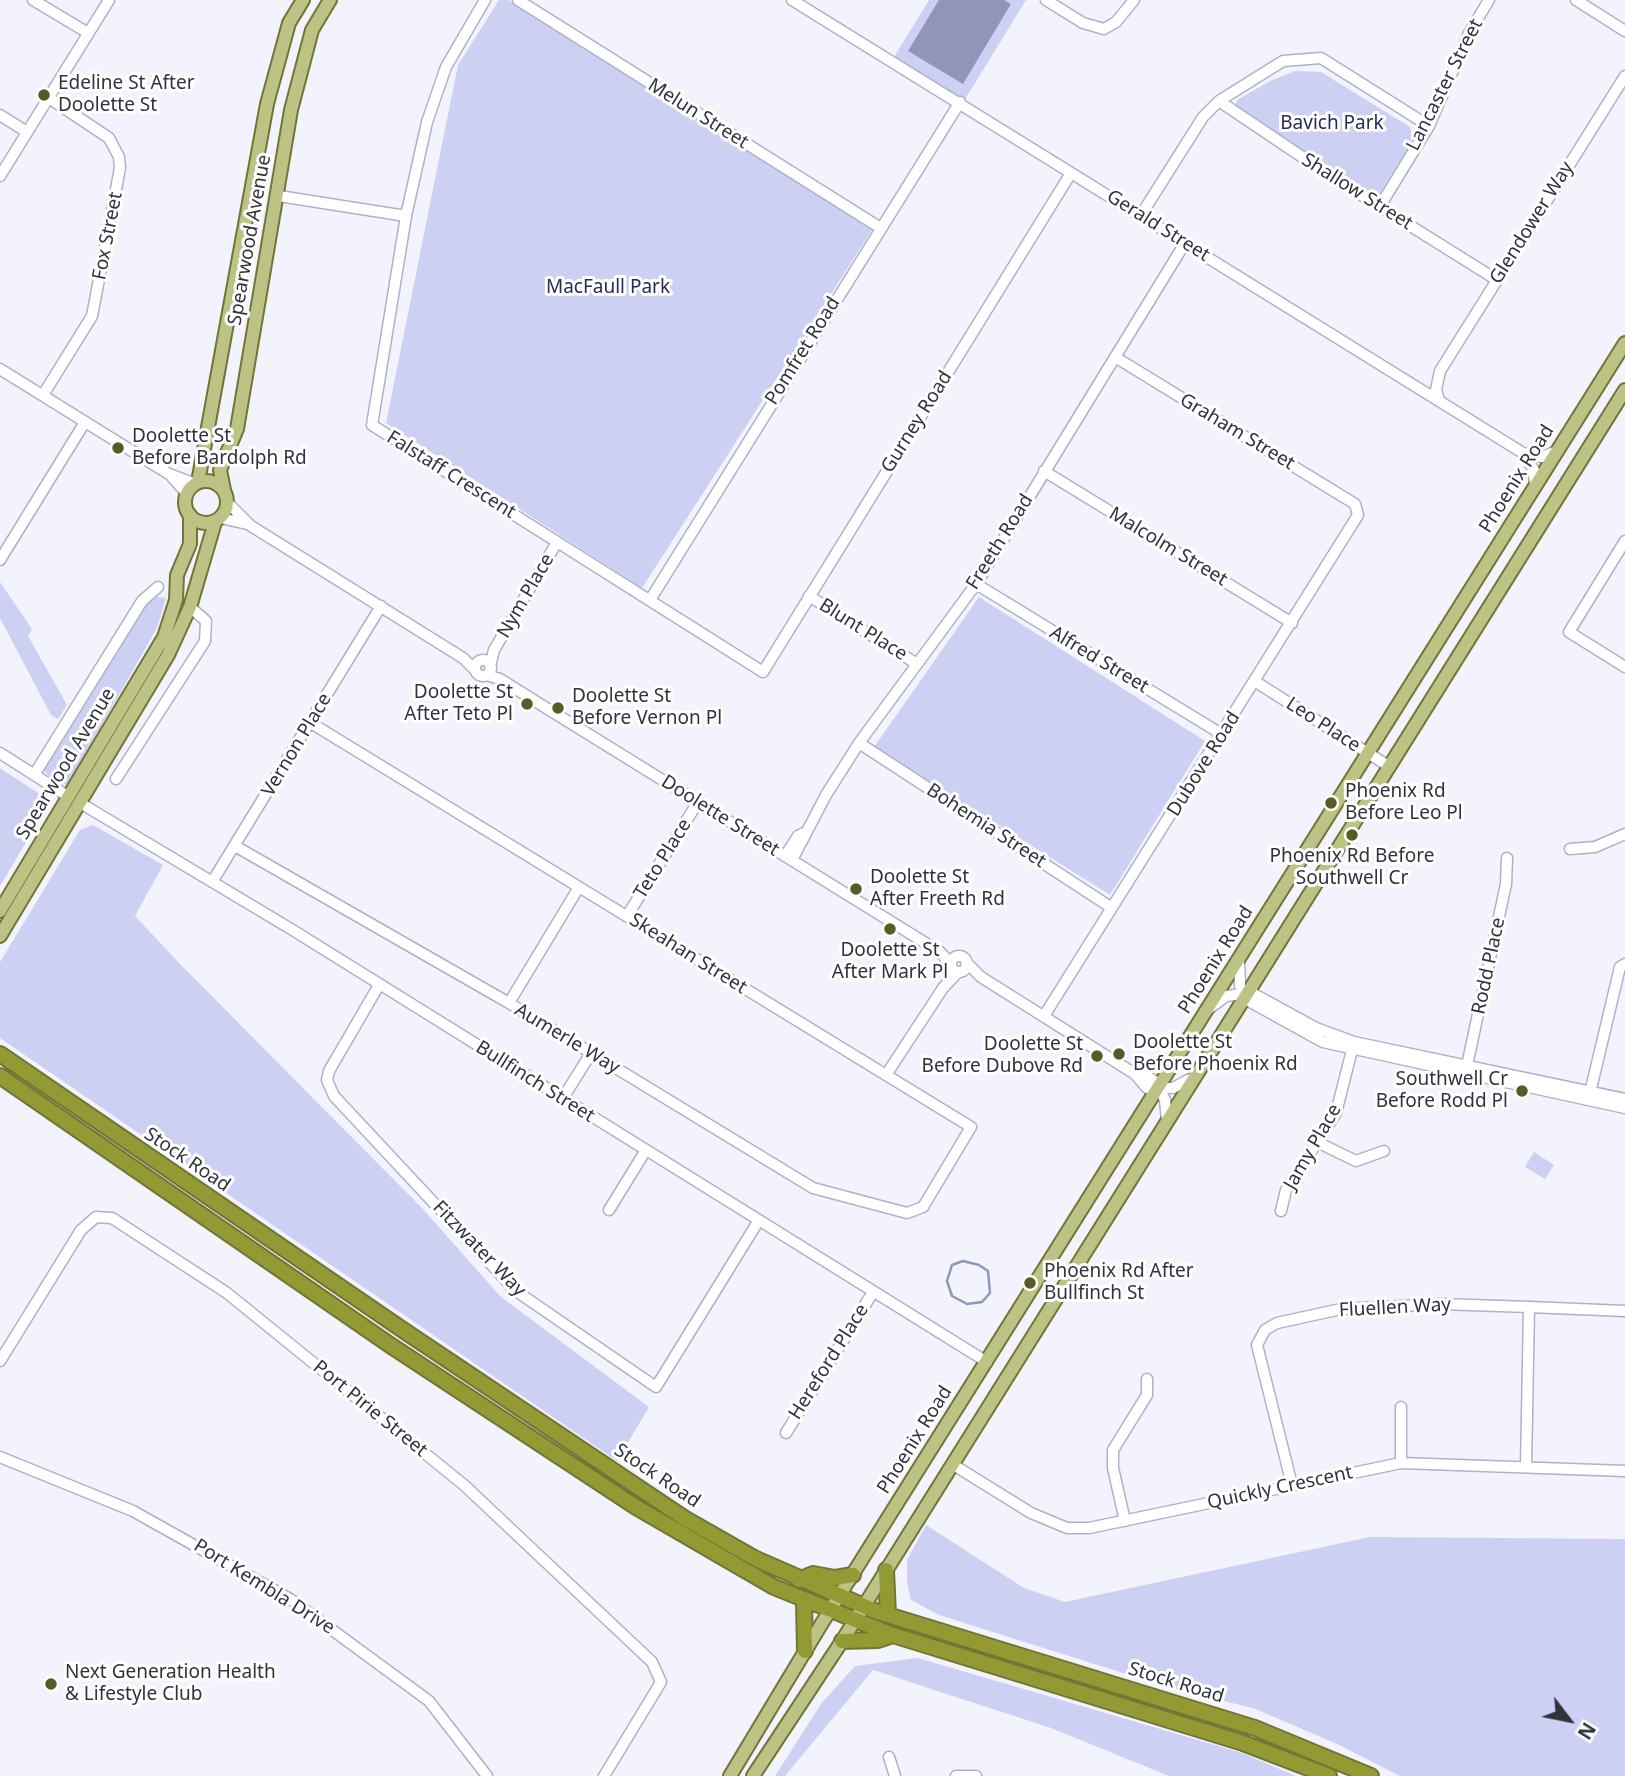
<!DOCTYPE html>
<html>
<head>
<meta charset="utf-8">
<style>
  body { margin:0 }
  #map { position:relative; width:1625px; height:1776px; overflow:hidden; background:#f2f3fd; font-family:"Noto Sans",sans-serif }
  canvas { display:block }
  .north { position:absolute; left:1534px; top:1685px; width:70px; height:70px; -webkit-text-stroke:5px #fff; paint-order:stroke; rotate:122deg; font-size:19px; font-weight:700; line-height:28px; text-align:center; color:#31323c }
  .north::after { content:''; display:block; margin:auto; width:24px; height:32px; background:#31323c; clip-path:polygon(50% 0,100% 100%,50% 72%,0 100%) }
</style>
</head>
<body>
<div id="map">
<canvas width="1625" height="1776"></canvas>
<div class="north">N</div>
</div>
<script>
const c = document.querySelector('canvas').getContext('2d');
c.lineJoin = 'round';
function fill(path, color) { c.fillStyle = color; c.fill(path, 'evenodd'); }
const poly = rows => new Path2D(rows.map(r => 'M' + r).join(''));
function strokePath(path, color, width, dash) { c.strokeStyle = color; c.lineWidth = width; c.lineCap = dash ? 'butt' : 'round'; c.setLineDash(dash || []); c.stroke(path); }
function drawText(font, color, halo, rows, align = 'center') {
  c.font = font + ' "Noto Sans",sans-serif'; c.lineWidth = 6; c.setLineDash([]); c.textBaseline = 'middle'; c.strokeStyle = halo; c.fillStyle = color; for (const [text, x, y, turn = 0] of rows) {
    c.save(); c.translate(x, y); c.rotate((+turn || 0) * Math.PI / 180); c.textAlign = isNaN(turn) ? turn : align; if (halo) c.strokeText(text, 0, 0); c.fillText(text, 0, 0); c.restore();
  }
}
fill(poly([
  [499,0,508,0,874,227,642,588,386,423,458,65],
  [929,0,1026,0,964,101,894,57],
  [1295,71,1321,72,1410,127,1413,140,1380,193,1370,193,1234,107,1237,100,1272,80],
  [0,582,32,629,28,636,67,705,58,719,51,715,0,618],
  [154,597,166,598,157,628,68,784,58,785,44,771,45,764,145,604],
  [979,597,1205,741,1110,895,874,747],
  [0,768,44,797,43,814,0,886],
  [93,825,163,865,135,916,182,966,422,1208,501,1297,649,1407,617,1461,0,1038,0,962,80,830],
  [1534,1152,1554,1165,1545,1179,1525,1167],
  [926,1525,1024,1588,1065,1602,1370,1537,1625,1539,1625,1776,1400,1776,1337,1744,1253,1708,1177,1690,939,1615,911,1600,907,1582,907,1560],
  [918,1658,1242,1753,1296,1776,1169,1776,1051,1728,873,1670,785,1776,775,1776,821,1704,855,1666]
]), '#ccd0f3');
fill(poly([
  [939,0,1004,0,1011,4,963,84,908,51]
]), '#9195b9');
strokePath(poly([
  [963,1261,979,1265,988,1271,990,1293,982,1302,967,1304,952,1296,947,1281,952,1265,963,1261]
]), '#9195b9', 2.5);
const minor = poly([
  [33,0,88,33],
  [485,0,446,67,427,122,406,216,372,425,763,672,1071,173],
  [518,0,879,227],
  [792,0,1523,453,1542,457,1557,451],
  [1046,0,1083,23,1104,29,1116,22,1134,0],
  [1576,0,1625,31],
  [1219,101,1326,173,1497,280],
  [0,115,27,132],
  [0,176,109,0],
  [279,196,406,216],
  [1380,206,1429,126,1469,33,1489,0],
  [1141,215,1203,117,1219,101,1283,61,1321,58,1429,126],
  [0,369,169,474,196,484],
  [43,395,92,316,120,168,119,157,109,138,49,98],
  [1439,400,1436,390,1440,371,1625,76],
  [1523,454,1534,470,1535,486],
  [1044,471,1292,623],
  [172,477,187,494],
  [228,503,251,526,463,658,475,670],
  [221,518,247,524],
  [1625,541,1569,632,1625,667],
  [0,560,85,422],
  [976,584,1223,735],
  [809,596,917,664],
  [650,600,960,102],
  '475 668a8 8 0 1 1 16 0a8 8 0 1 1-16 0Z',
  [490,666,494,650,557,542],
  [486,675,500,679,535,701,940,952,951,964],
  [1256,682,1390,767],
  [859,743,1112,908],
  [0,753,69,797],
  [34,775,142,601,158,587],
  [116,779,205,641,206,621,190,607],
  [82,804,291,929,987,1362],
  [235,846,509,1003,813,1188,907,1213,923,1207,971,1127,311,723],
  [1570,849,1595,847,1625,834],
  [785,856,798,836,804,833],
  [792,860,826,795,859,743,976,584,1185,243],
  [212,882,381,606],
  [627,916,698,802],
  '951 964a8 8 0 1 1 16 0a8 8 0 1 1-16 0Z',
  [1239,960,1240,986,1247,1000,1323,1042,1625,1108],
  [966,962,981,977,1135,1074,1147,1088,1173,1088,1194,1077],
  [379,985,329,1071,327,1080,334,1096,516,1291,656,1387,759,1220],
  [509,1003,579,887],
  [1210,1008,1226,996,1252,993,1316,1028,1354,1042,1625,1099],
  [1044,1016,1358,515,1355,504,1115,357],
  [1466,1070,1506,884,1507,858],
  [1135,1074,1142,1073,1156,1082,1165,1100,1167,1121],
  [886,1075,943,988,958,972],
  [1589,1097,1620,967,1625,964],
  [563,1098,591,1053],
  [1317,1142,1356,1161,1384,1151],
  [609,1210,646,1150],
  [1281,1211,1286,1190,1336,1113,1354,1042],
  [1529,1307,1625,1311],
  [0,1361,81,1230,96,1217,112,1218,227,1293,464,1485,652,1662,661,1682,604,1776],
  [786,1433,873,1292],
  [0,1457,133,1511,290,1599,429,1701,487,1776],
  [1401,1463,1401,1407],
  [952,1464,1031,1513,1067,1528,1089,1528,1401,1463,1625,1471],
  [1292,1485,1257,1345,1265,1330,1277,1323,1341,1309,1441,1304,1529,1307,1526,1467],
  [1125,1521,1113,1468,1113,1450,1147,1395,1147,1379],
  [889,1757,895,1776],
  [956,1776,976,1776]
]);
const major = poly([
  '185 502a21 21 0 1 1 42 0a21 21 0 1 1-42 0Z',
  [198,482,267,104,289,23,303,0],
  [224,490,220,470,237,429,291,110,312,30,330,0],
  [0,911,164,637,176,600,177,575,190,544,190,515],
  [0,936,168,655,190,607,215,522],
  [730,1776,822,1623,1625,343],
  [753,1776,842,1641,1625,390]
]);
const highway = poly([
  [0,1054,403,1330,684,1518,756,1559,875,1611,1255,1728,1371,1776],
  [0,1076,390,1345,636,1507,774,1587,893,1635,1243,1743,1329,1776],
  [886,1570,888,1615],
  [799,1580,813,1574,835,1578,853,1575],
  [804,1601,805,1651],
  [842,1641,878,1640,893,1635]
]);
strokePath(minor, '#afb1c9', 13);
strokePath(major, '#717636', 16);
strokePath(highway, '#717636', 18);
strokePath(minor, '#fff', 10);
strokePath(major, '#bec285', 12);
strokePath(highway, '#939a33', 14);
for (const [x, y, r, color] of [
  [44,95,7,"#575b28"],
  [118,448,7,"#575b28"],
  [527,704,7,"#575b28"],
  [558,708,7,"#575b28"],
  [1331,803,7,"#575b28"],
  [1352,835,7,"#575b28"],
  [856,889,7,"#575b28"],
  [890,929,7,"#575b28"],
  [1119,1054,7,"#575b28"],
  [1097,1056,7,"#575b28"],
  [1522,1091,7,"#575b28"],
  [1030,1283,7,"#575b28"],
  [51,1684,7,"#575b28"]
]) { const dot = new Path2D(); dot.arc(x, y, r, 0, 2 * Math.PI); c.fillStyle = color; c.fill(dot); strokePath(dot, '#fff', 2.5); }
drawText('19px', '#31323c', '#fff', [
  ["Edeline St After",58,84],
  ["Doolette St",58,106],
  ["Doolette St",132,437],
  ["Before Bardolph Rd",132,459],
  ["Doolette St",513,693,"right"],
  ["After Teto Pl",513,715,"right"],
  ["Doolette St",572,697],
  ["Before Vernon Pl",572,719],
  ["Phoenix Rd",1345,792],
  ["Before Leo Pl",1345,814],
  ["Phoenix Rd Before",1352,857,"center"],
  ["Southwell Cr",1352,879,"center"],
  ["Doolette St",870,878],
  ["After Freeth Rd",870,900],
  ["Doolette St",890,951,"center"],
  ["After Mark Pl",890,973,"center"],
  ["Doolette St",1133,1043],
  ["Before Phoenix Rd",1133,1065],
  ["Doolette St",1083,1045,"right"],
  ["Before Dubove Rd",1083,1067,"right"],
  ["Southwell Cr",1508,1080,"right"],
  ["Before Rodd Pl",1508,1102,"right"],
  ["Phoenix Rd After",1044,1272],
  ["Bullfinch St",1044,1294],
  ["Next Generation Health",65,1673],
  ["& Lifestyle Club",65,1695]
], 'left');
drawText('19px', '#31323c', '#fff', [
  ["Lancaster Street",1445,85,-63],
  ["Melun Street",698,114,32],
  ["Shallow Street",1357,192,32],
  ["Glendower Way",1532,223,-58],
  ["Gerald Street",1158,226,32],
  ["Fox Street",108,236,-79],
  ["Spearwood Avenue",250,240,-80],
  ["Pomfret Road",803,351,-58],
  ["Gurney Road",917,422,-58],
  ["Graham Street",1237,432,31],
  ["Falstaff Crescent",451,475,32],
  ["Phoenix Road",1517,479,-58],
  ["Freeth Road",1000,542,-58],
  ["Malcolm Street",1168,547,31],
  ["Nym Place",526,596,-60],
  ["Blunt Place",863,630,32],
  ["Alfred Street",1099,660,31],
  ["Leo Place",1323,725,33],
  ["Vernon Place",297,745,-59],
  ["Spearwood Avenue",66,764,-59],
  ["Dubove Road",1204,764,-58],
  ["Doolette Street",720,816,32],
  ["Bohemia Street",986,826,33],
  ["Teto Place",663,859,-58],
  ["Skeahan Street",688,954,32],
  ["Phoenix Road",1216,960,-58],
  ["Rodd Place",1489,966,-78],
  ["Aumerle Way",567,1039,31],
  ["Bullfinch Street",535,1082,32],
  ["Jamy Place",1313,1147,-60],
  ["Stock Road",187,1160,34],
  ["Fitzwater Way",479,1249,46],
  ["Fluellen Way",1395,1308,-3],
  ["Hereford Place",829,1362,-58],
  ["Port Pirie Street",370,1409,39],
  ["Phoenix Road",915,1440,-58],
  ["Stock Road",657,1476,34],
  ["Quickly Crescent",1280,1488,-12],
  ["Port Kembla Drive",264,1587,32],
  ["Stock Road",1176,1683,17]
]);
drawText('19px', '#2a2a5a', '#fff', [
  ["Bavich Park",1332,124],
  ["MacFaull Park",608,288]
]);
</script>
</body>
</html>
